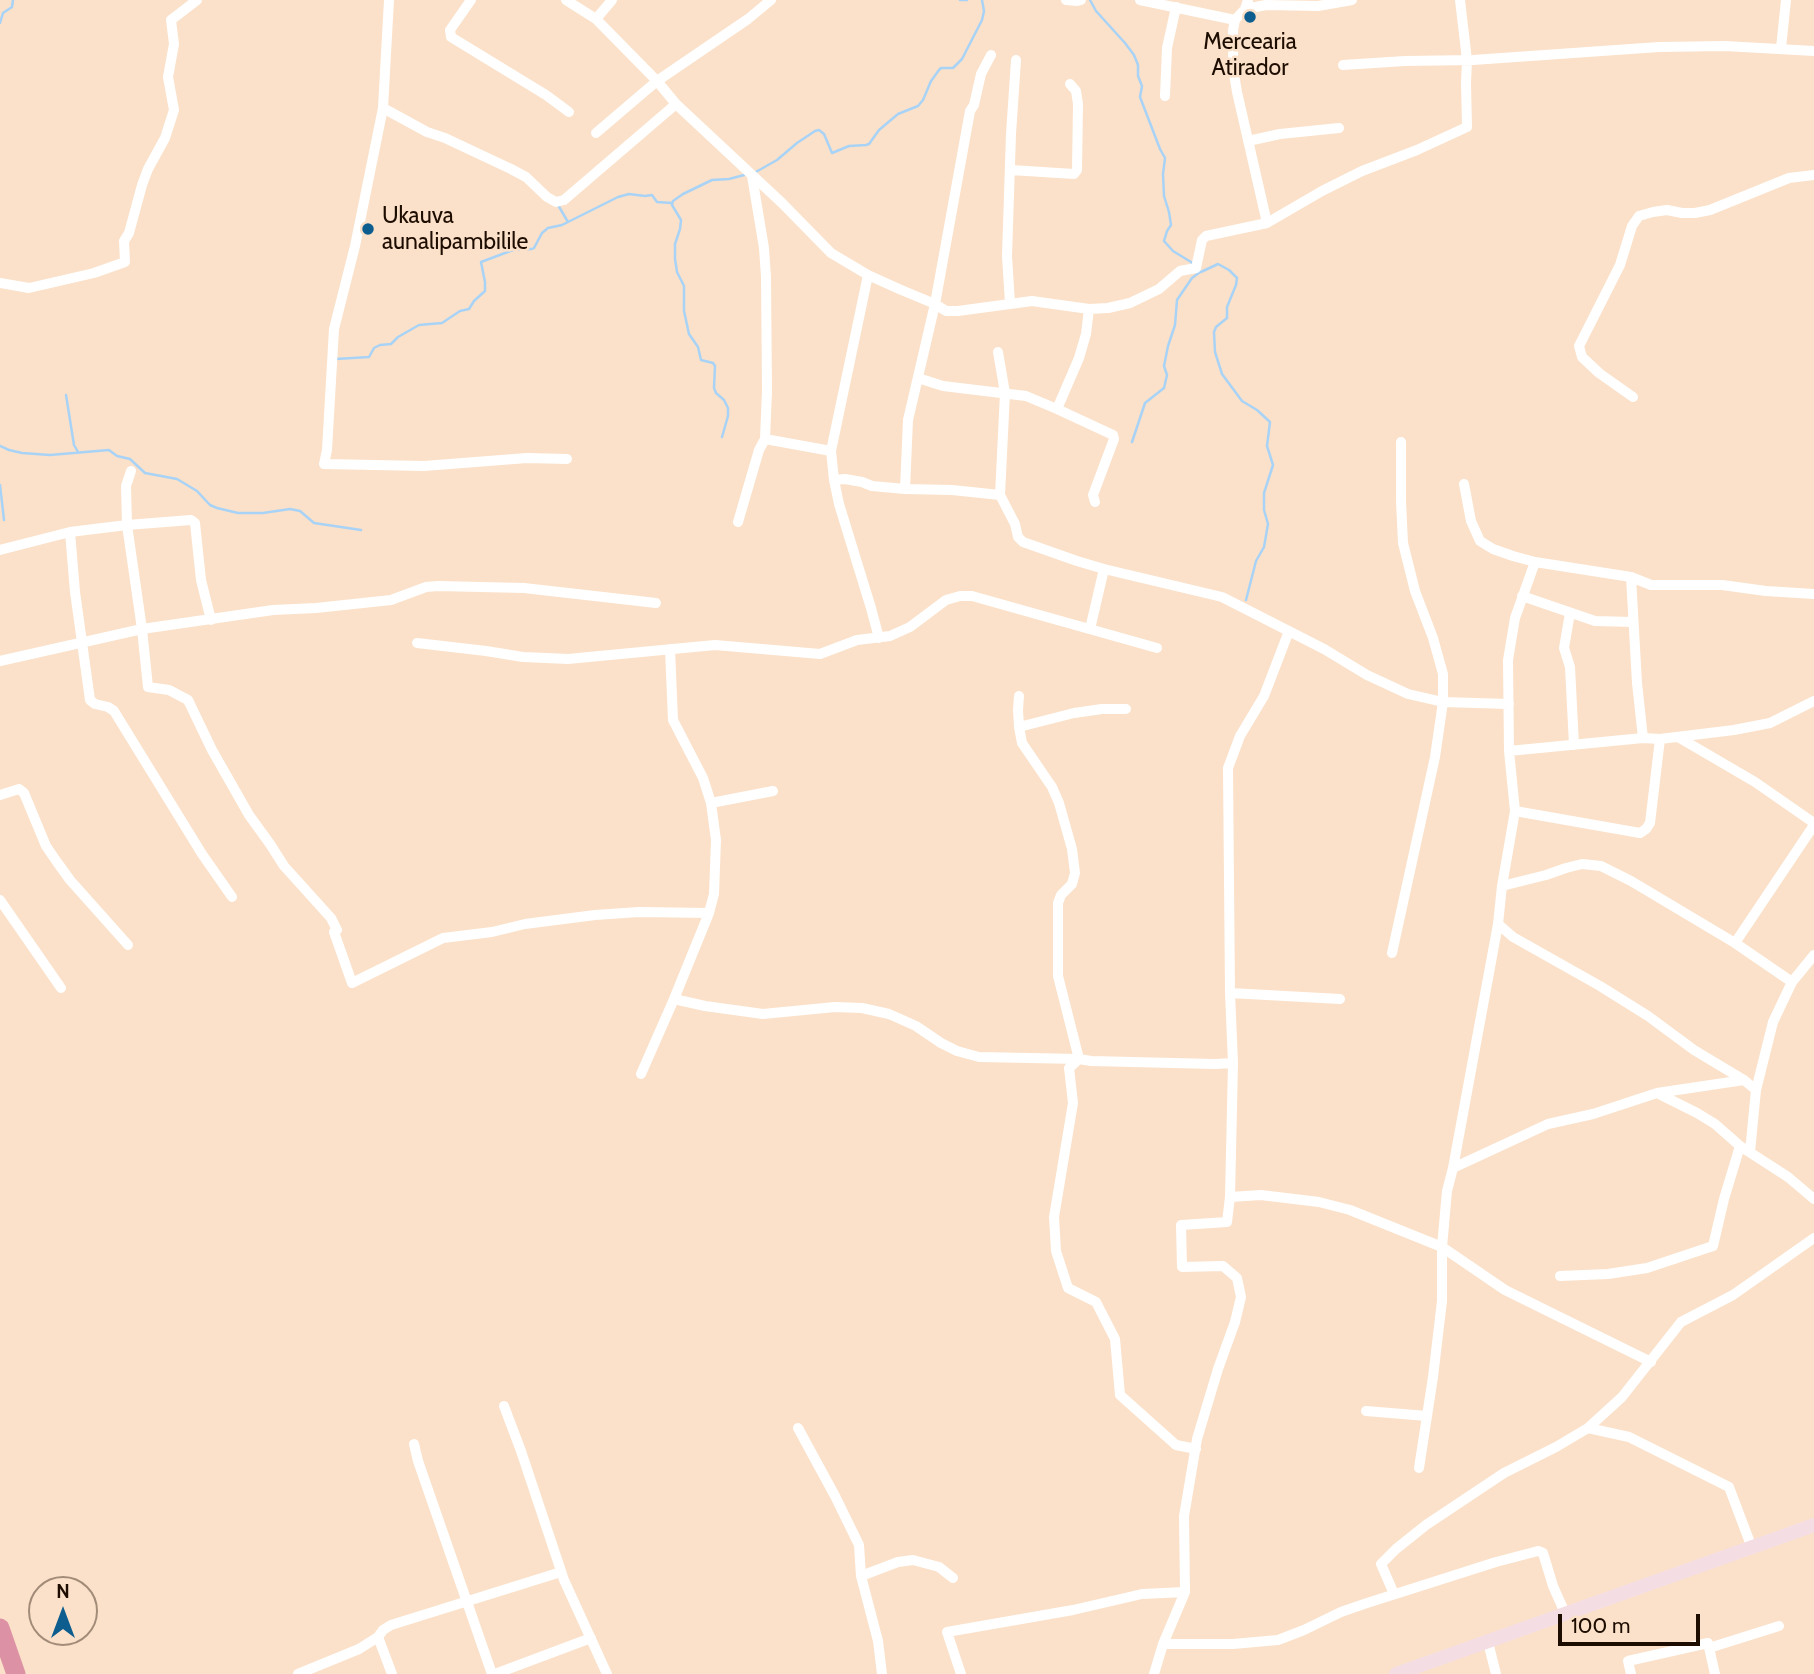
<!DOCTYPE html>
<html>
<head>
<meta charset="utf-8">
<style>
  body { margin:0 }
  #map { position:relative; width:1814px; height:1674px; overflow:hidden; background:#fbe1c9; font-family:Cabin,sans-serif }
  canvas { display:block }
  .north { position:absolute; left:28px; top:1576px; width:70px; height:70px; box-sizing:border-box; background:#fbe1c9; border:2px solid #a28c79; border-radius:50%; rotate:0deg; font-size:19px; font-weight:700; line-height:28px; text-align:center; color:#1d0c00 }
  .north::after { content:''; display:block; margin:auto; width:24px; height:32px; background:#0d5d8f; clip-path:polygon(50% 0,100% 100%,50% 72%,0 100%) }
  .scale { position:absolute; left:1558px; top:1614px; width:142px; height:32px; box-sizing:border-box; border:4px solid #1d0c00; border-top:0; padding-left:9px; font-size:21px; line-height:24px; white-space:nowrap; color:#1d0c00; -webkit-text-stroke:5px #fbe1c9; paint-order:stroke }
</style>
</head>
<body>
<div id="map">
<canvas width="1814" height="1674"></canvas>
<div class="north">N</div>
<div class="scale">100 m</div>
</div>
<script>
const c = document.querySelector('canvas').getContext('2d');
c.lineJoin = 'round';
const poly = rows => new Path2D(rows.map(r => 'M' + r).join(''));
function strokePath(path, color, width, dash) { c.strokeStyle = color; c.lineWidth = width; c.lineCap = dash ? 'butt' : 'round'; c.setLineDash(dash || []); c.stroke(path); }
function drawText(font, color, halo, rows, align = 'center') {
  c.font = font + ' Cabin,sans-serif'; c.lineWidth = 5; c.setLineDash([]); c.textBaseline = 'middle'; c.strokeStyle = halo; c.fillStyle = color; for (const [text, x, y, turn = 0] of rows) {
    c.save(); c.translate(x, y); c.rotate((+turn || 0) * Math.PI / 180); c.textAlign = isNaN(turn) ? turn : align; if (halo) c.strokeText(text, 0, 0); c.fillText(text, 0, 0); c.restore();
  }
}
strokePath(poly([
  [960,0,967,0],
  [1090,0,1096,11,1125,43,1134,55,1138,65,1138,76,1142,86,1140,97,1160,149,1165,158,1163,174,1164,196,1169,212,1171,225,1167,231,1164,241,1173,251,1191,262,1194,265],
  [0,23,3,13,12,7,13,0],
  [754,173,777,160,797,143,815,131,819,130,824,134,832,153,849,146,866,145,869,144,879,130,898,114,918,106,923,100,931,81,939,70,941,68,953,68,962,59,982,20,984,11,982,0],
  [558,205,568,222],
  [1201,272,1218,264,1229,270,1237,278,1236,285,1227,307,1227,318,1216,327,1214,332,1215,352,1222,374,1242,401,1257,410,1270,422,1267,446,1273,465,1264,493,1264,510,1268,524,1264,547,1256,561,1246,600],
  [336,359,369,357,374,348,380,345,391,344,398,337,419,325,442,323,460,311,469,309,474,301,485,291,485,282,481,262,513,250,532,249,534,248,542,233,548,228,562,225,618,197,629,194,645,196,652,195,657,202,672,203],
  [66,395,74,445,78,452],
  [722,437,728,416,728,408,724,400,716,393,714,388,715,366,713,363,701,360,698,347,689,334,684,311,684,286,677,272,675,259,675,244,680,229,681,220,672,205,673,201,683,194,712,180,729,179,748,174],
  [1132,442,1145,403,1164,388,1167,375,1164,366,1168,346,1175,325,1177,300,1192,278,1200,272,1198,270],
  [0,446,9,450,22,453,50,455,109,450,117,456,130,459,145,473,177,479,197,491,210,505,217,508,238,513,263,513,290,509,300,511,314,523,361,530],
  [0,485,4,520]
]), '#a8d3f6', 2.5);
strokePath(poly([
  [389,0,383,108,355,246,334,329,327,450,324,464,424,466,527,458,567,459],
  [471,0,450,30,451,37,546,95,569,112],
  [566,0,596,19,657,81,676,104,782,203,831,253,868,275,899,289,935,304,946,311,958,311,1032,301,1089,309,1108,308,1130,303,1159,289,1180,271,1196,268,1202,240,1206,236,1267,223,1322,191,1362,171,1417,150,1467,127,1466,83,1467,60,1460,0],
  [1066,0,1077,1,1081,0],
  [1140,0,1235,20],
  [1248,0,1245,9,1235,20,1233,30,1233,68,1237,92,1267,223],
  [1245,9,1266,5,1318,6,1352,0],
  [596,19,612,0],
  [1781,48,1786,0],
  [1343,65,1405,61,1473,60,1659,47,1725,46,1814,51],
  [1165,96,1167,48,1176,7],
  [383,108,427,132,445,138,511,169,526,177,547,197,556,202,564,200,676,104],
  [596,133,657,81,748,19,771,0],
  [1248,141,1280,134,1339,128],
  [1011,170,1074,174,1077,170,1078,104,1076,91,1070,84],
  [868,275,831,451,834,480,839,504,871,608,879,638],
  [0,283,29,288,94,273,125,262,124,241,129,233,142,185,148,169,165,138,174,110,168,77,174,44,171,20,197,0],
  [1010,303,1007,256,1011,134,1016,60],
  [998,352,1005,393,1000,495],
  [918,378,943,386,1026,396,1057,409,1079,358,1086,334,1089,309],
  [1633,397,1599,373,1582,357,1579,346,1620,265,1632,226,1639,216,1653,212,1667,210,1682,213,1695,213,1710,210,1789,178,1814,175],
  [1057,409,1113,435,1114,439,1093,495,1095,502],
  [765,439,831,451],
  [131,471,126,486,127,525,142,629,148,687,169,690,188,700,212,750,249,815,270,844,284,866,331,918,337,930,334,932,352,983,443,938,492,932,525,924,595,915,639,912,709,913],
  [834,480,845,479,862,482,872,486,905,489,952,490,1000,495,1015,524,1018,537,1023,542,1077,561,1104,569,1222,597,1324,649,1367,675,1408,694,1443,702,1509,704],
  [1464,484,1471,521,1480,541,1493,549,1513,556,1535,562,1631,577,1651,585,1722,585,1766,591,1814,594],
  [905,489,908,420,935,304,970,111,974,105,981,74,991,55],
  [738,522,759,450,765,439,767,391,766,277,764,248,752,176],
  [70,532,75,592,90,700,95,704,108,707,114,711,202,854,232,897],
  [0,550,70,532,127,525,191,520,195,523,201,580,211,620],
  [1631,577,1637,683,1643,738],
  [1522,596,1595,621,1633,622],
  [1570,613,1564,648,1570,667,1574,745],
  [1090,629,1104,569],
  [417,643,486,651,523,657,568,659,715,645,820,654,857,640,890,636,910,627,946,600,960,596,972,596,1157,648],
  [0,661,142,629,273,610,316,608,391,600,426,587,438,586,524,588,656,603],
  [1019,696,1018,710,1019,727,1022,743,1052,787,1059,803,1072,849,1075,873,1072,884,1061,895,1058,903,1058,976,1079,1059,1069,1068,1073,1103,1054,1217,1056,1251,1068,1288,1096,1302,1115,1339,1120,1395,1176,1445,1196,1449],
  [1019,727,1074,713,1102,709,1126,709],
  [1678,737,1755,782,1814,823],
  [1509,751,1643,738,1660,739,1734,730,1770,723,1814,701],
  [0,795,19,789,24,793,46,846,57,862,70,880,128,945],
  [711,803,773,791],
  [1515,811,1640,833,1646,829,1650,823,1660,739],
  [1502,886,1546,875,1566,868,1582,864,1601,866,1631,881,1735,943,1792,982],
  [0,900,61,988],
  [1498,924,1513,937,1600,986,1648,1016,1694,1050,1744,1080,1756,1090],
  [1735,943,1814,825],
  [1392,953,1435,757,1443,702,1443,674,1433,638,1415,591,1403,543,1401,501,1401,442],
  [1230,993,1340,999],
  [674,999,705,1006,763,1014,835,1007,862,1008,889,1014,916,1026,941,1043,957,1051,979,1057,1079,1059,1091,1061,1215,1064,1233,1063],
  [641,1074,674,999,709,913,714,894,716,840,711,803,703,778,673,720,670,649],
  [1657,1093,1697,1113,1715,1124,1740,1146,1788,1177,1814,1199],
  [1750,1152,1756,1090,1773,1022,1792,982,1814,955],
  [1453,1168,1548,1124,1593,1114,1657,1093,1744,1080],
  [1230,1197,1261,1195,1319,1202,1350,1210,1442,1247,1505,1290,1651,1362],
  [1560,1276,1608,1274,1647,1268,1713,1246,1724,1199,1740,1146],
  [504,1406,521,1451,564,1580,607,1674],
  [1366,1411,1427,1416],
  [798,1428,835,1496,859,1545,861,1576,878,1641,882,1674],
  [1588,1428,1629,1437,1729,1487,1752,1548],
  [414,1444,418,1461,492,1674],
  [1419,1468,1433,1377,1442,1301,1442,1247,1447,1191,1453,1168,1498,924,1502,886,1515,811,1509,751,1508,660,1515,618,1535,562],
  [861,1576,898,1562,913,1560,939,1567,953,1578],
  [1394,1594,1381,1564,1396,1549,1426,1525,1504,1473,1556,1447,1588,1428,1622,1397,1681,1322,1733,1295,1814,1238],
  [378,1637,392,1674],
  [1488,1642,1496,1674],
  [1163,1644,1233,1644,1278,1640,1304,1630,1341,1612,1364,1604,1496,1562,1538,1551,1543,1553,1553,1586,1565,1613],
  [1709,1648,1779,1626],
  [298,1674,359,1649,378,1637,383,1630,391,1625,561,1572],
  [495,1674,591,1638],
  [961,1674,947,1632,1073,1610,1142,1594,1185,1592],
  [1154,1674,1163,1644,1185,1592,1184,1516,1197,1439,1218,1369,1235,1322,1241,1297,1237,1278,1223,1266,1182,1267,1181,1225,1227,1222,1230,1197,1233,1063,1230,993,1228,768,1240,736,1264,696,1289,631],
  [1631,1674,1628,1661,1708,1643,1715,1674]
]), '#fff', 10);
strokePath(poly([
  [1396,1674,1814,1525]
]), '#f4dee4', 14);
strokePath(poly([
  [0,1628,16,1674]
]), '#dc92a4', 19);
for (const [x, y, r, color] of [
  [1250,17,7,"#0d5d8f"],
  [368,229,7,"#0d5d8f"]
]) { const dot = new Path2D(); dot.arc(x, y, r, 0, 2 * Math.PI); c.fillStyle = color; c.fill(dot); strokePath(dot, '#fbe1c9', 2.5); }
drawText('23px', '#1d0c00', '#fbe1c9', [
  ["Mercearia",1250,42],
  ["Atirador",1250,68],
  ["Ukauva",382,216,"left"],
  ["aunalipambilile",382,242,"left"]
]);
</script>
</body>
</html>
